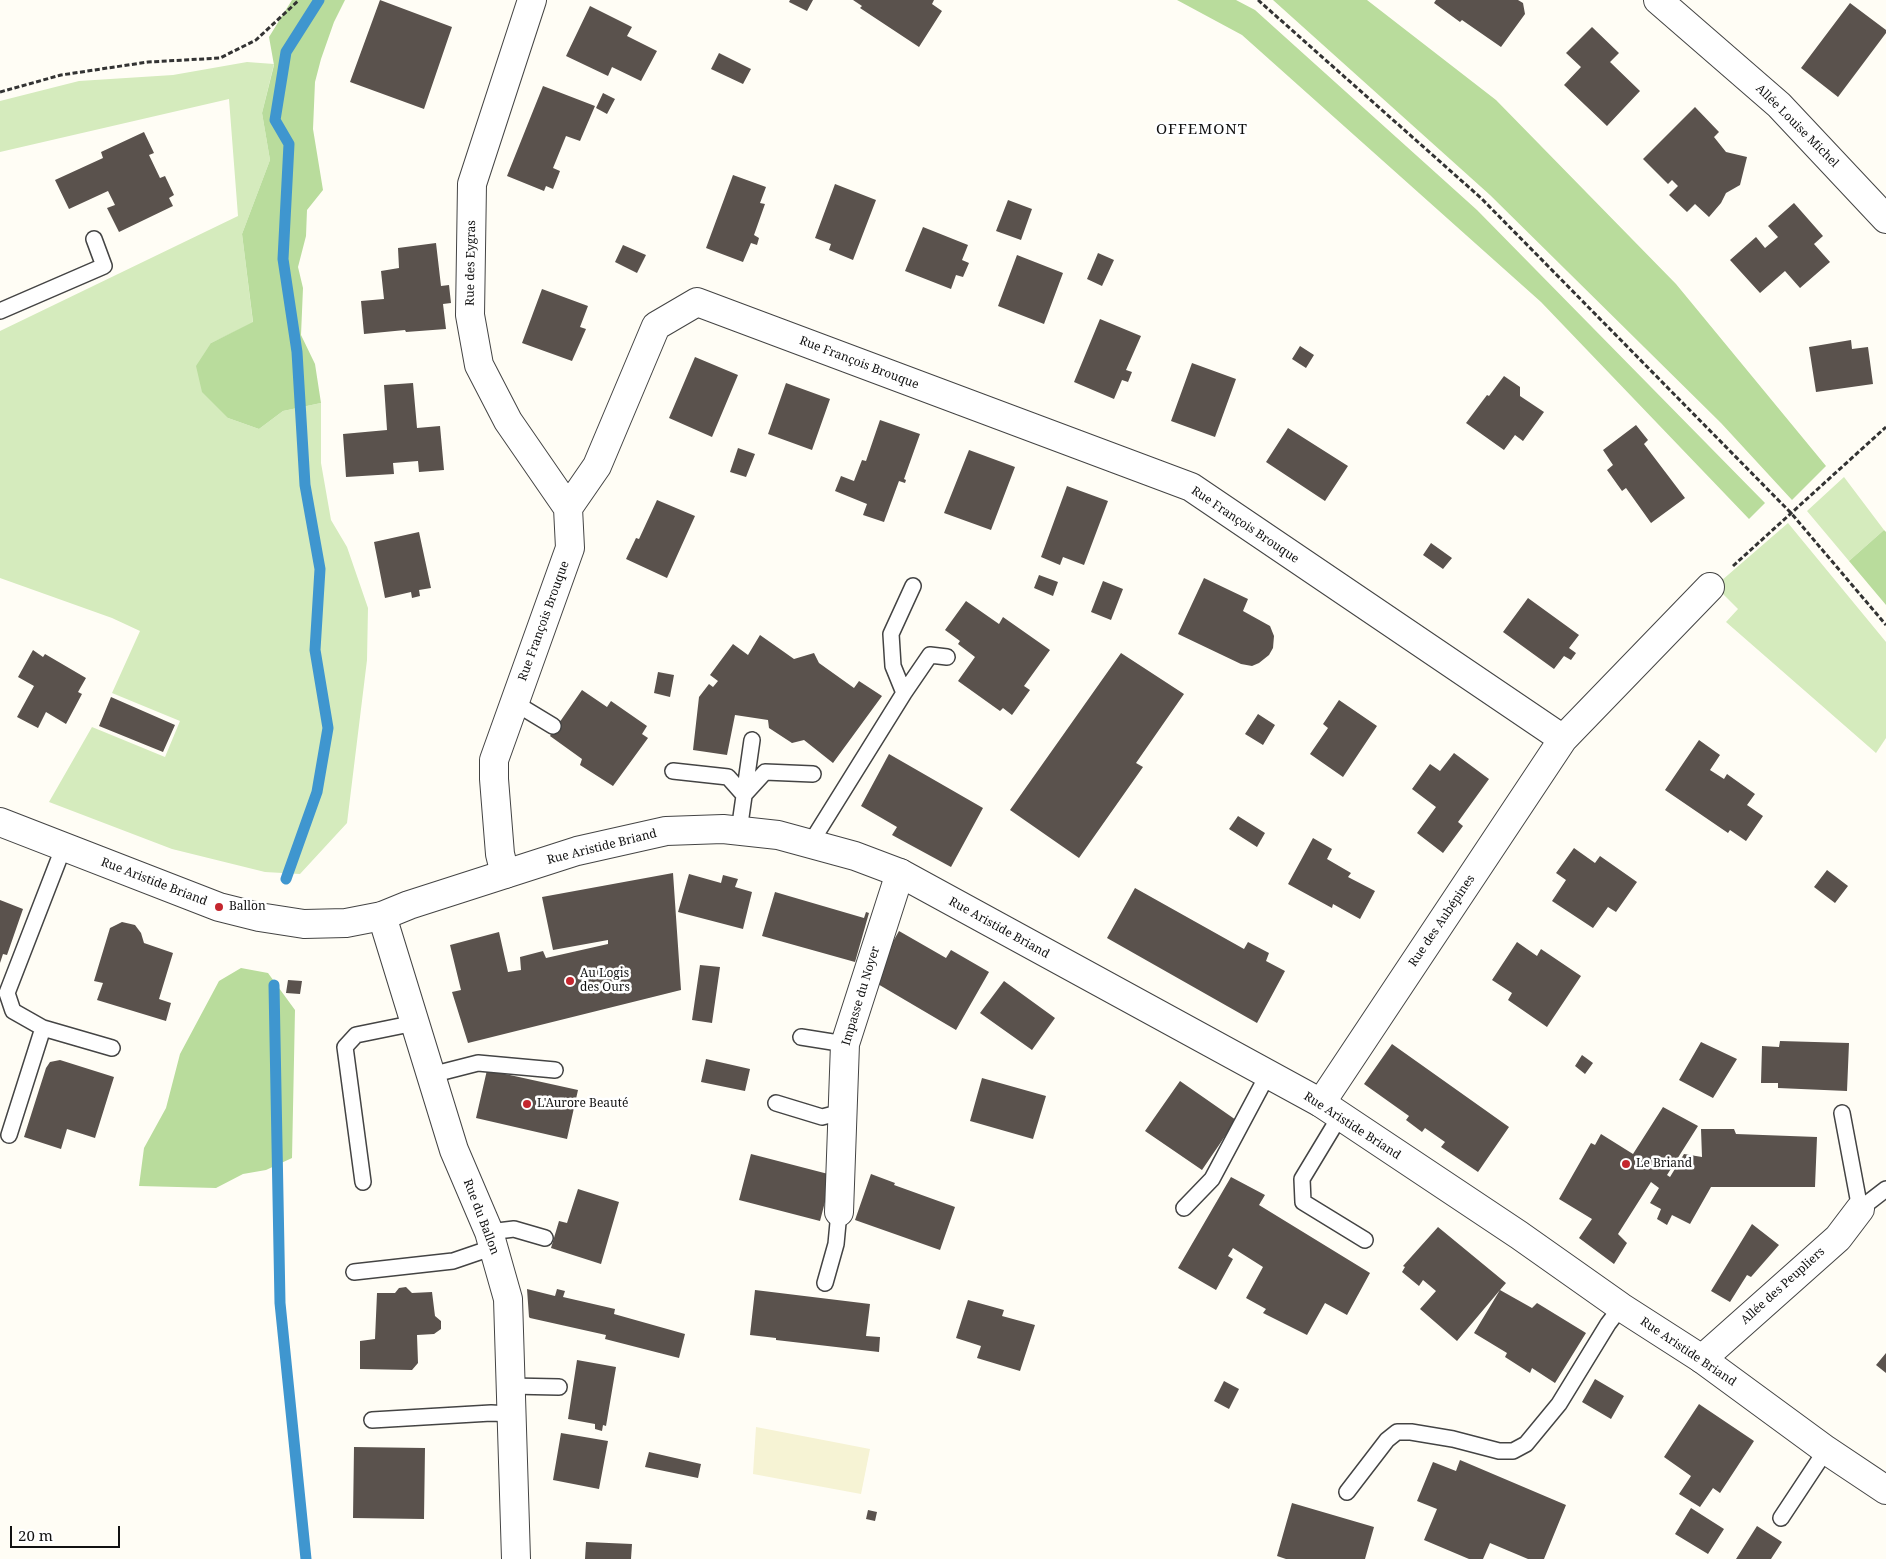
<!DOCTYPE html>
<html>
<head>
<meta charset="utf-8">
<style>
  body { margin:0 }
  #map { position:relative; width:1886px; height:1559px; overflow:hidden; background:#fffdf5; font-family:"Noto Serif",serif }
  canvas { display:block }
  .scale { position:absolute; left:10px; top:1526px; width:110px; height:22px; box-sizing:border-box; border:2px solid #111; border-top:0; padding-left:6px; font-size:15px; line-height:18px; white-space:nowrap; color:#111; -webkit-text-stroke:4px #fff; paint-order:stroke }
</style>
</head>
<body>
<div id="map">
<canvas width="1886" height="1559"></canvas>
<div class="scale">20 m</div>
</div>
<script>
const c = document.querySelector('canvas').getContext('2d');
c.lineJoin = 'round';
function fill(path, color) { c.fillStyle = color; c.fill(path, 'evenodd'); }
const poly = rows => new Path2D(rows.map(r => 'M' + r).join(''));
function strokePath(path, color, width, dash) { c.strokeStyle = color; c.lineWidth = width; c.lineCap = dash ? 'butt' : 'round'; c.setLineDash(dash || []); c.stroke(path); }
function drawText(font, color, halo, rows, align = 'center') {
  c.font = font + ' "Noto Serif",serif'; c.lineWidth = 5; c.setLineDash([]); c.textBaseline = 'middle'; c.strokeStyle = halo; c.fillStyle = color; for (const [text, x, y, turn = 0] of rows) {
    c.save(); c.translate(x, y); c.rotate((+turn || 0) * Math.PI / 180); c.textAlign = isNaN(turn) ? turn : align; if (halo) c.strokeText(text, 0, 0); c.fillText(text, 0, 0); c.restore();
  }
}
fill(poly([
  [756,1427,870,1449,861,1494,753,1474]
]), '#f6f3d4');
fill(poly([
  [247,62,274,64,262,113,270,160,242,234,253,323,211,343,228,418,259,429,283,411,321,403,321,463,331,520,347,547,368,608,367,660,347,823,300,874,265,872,172,849,49,802,92,727,165,757,180,721,112,693,140,631,112,618,0,578,0,331,238,216,229,99,0,152,0,101,79,81,173,75],
  [1844,477,1884,530,1849,561,1807,511],
  [1788,523,1886,642,1886,738,1876,753,1726,622,1738,609,1719,590,1721,581]
]), '#d5ebbd');
fill(poly([
  [292,0,345,0,334,22,321,59,315,82,313,129,323,190,307,210,306,236,298,267,303,288,301,335,315,364,321,403,283,411,259,429,228,418,202,392,196,366,211,343,253,322,242,234,270,160,262,113,274,65,269,37],
  [1177,0,1236,0,1255,10,1477,210,1765,503,1749,519,1541,302,1242,35],
  [1273,0,1367,0,1496,100,1676,284,1826,466,1792,500,1721,423,1490,195],
  [1884,530,1886,532,1886,605,1849,561],
  [241,968,268,973,295,1010,292,1158,266,1170,243,1174,216,1188,139,1186,144,1148,166,1108,180,1054,219,981]
]), '#b9dc9c');
strokePath(poly([
  [286,879,317,792,328,728,315,650,320,569,305,485,297,352,283,259,289,144,275,120,286,52,319,0],
  [274,985,280,1303,306,1559]
]), '#3f96cf', 11);
fill(poly([
  [380,0,452,27,424,109,350,82],
  [790,0,813,0,807,11,789,2],
  [853,0,934,0,932,4,942,11,919,47,860,8,862,6],
  [1436,0,1518,0,1523,3,1525,14,1501,47,1462,20,1460,22,1434,3],
  [1850,3,1886,30,1886,33,1838,97,1801,68],
  [590,6,632,27,627,36,657,51,641,81,612,67,608,76,566,56],
  [1592,27,1619,53,1610,62,1640,91,1607,126,1564,85,1581,67,1566,53],
  [719,53,751,69,743,84,711,69],
  [543,86,595,106,580,141,566,136,553,168,560,171,553,189,546,186,544,191,507,176],
  [603,93,615,99,607,114,596,108],
  [1695,107,1719,132,1714,137,1726,152,1747,157,1740,185,1726,193,1721,203,1709,217,1695,204,1687,212,1669,195,1678,186,1672,180,1668,184,1643,159],
  [144,132,154,153,149,155,160,178,165,176,174,195,169,198,173,206,119,232,107,208,115,205,108,191,69,209,55,180,103,158,101,152],
  [733,175,766,187,760,203,765,204,754,235,759,238,757,245,751,243,743,262,706,248],
  [835,184,876,200,853,260,829,250,831,244,815,238],
  [1008,200,1032,209,1021,240,996,231],
  [1794,203,1823,236,1814,244,1830,262,1800,288,1785,271,1760,293,1730,260,1756,237,1765,248,1778,237,1768,226],
  [923,227,968,245,962,260,969,263,963,277,956,275,951,289,905,271],
  [436,243,441,286,449,285,451,303,443,304,446,329,406,332,405,330,364,334,361,301,384,299,381,271,399,268,398,248],
  [623,245,646,255,637,273,615,262],
  [1098,253,1114,260,1102,286,1087,279],
  [1017,255,1063,273,1044,324,998,306],
  [542,289,588,306,580,327,586,329,572,361,522,343],
  [1100,319,1141,336,1126,370,1132,372,1128,382,1122,380,1114,399,1074,382],
  [1851,340,1852,349,1868,347,1873,384,1816,392,1809,347],
  [1300,346,1314,355,1306,368,1292,359],
  [695,357,738,375,712,437,669,418],
  [1192,363,1236,379,1215,437,1171,421],
  [1504,376,1520,387,1520,396,1544,412,1523,441,1515,435,1504,450,1466,423,1487,395,1489,396],
  [413,383,417,428,440,426,444,470,419,472,418,461,393,463,394,474,346,477,343,434,387,430,384,385],
  [786,383,830,399,812,450,768,434],
  [880,420,920,434,904,479,906,480,905,483,899,481,884,522,863,515,867,504,835,491,841,476,854,481,862,460,866,461],
  [1636,425,1648,440,1644,444,1685,498,1651,523,1626,488,1622,491,1607,470,1613,465,1603,450],
  [1288,428,1348,466,1325,501,1266,462],
  [738,448,755,454,746,477,730,472],
  [969,450,1015,467,991,530,944,513],
  [1067,486,1108,501,1084,565,1063,557,1060,565,1041,557],
  [657,500,695,516,667,578,626,559,636,538,639,539],
  [419,532,431,588,419,590,420,596,412,598,411,592,385,598,374,542],
  [1431,543,1452,558,1443,569,1423,555],
  [1039,575,1058,582,1053,596,1034,588],
  [1204,578,1248,599,1243,611,1270,626,1274,636,1273,648,1269,655,1259,663,1252,666,1241,664,1178,634],
  [1103,581,1123,589,1111,620,1091,612],
  [1528,598,1579,635,1569,648,1576,653,1571,660,1564,656,1554,669,1503,632],
  [966,601,999,624,1003,617,1050,650,1024,686,1030,690,1012,715,1003,708,1000,711,958,681,975,657,958,644,960,641,945,630],
  [760,635,794,659,814,653,819,663,854,688,859,681,882,696,833,763,804,740,792,743,769,728,768,720,735,715,727,755,693,750,699,697,709,684,713,687,718,681,710,675,733,644,748,655],
  [33,650,43,657,45,654,86,678,78,692,82,694,66,724,46,712,38,728,17,717,34,686,18,677],
  [1121,653,1184,694,1136,763,1143,767,1079,858,1010,810],
  [658,672,674,675,670,697,654,693],
  [582,690,607,707,611,701,647,726,642,734,648,738,613,786,580,765,582,759,550,736],
  [111,697,175,725,163,752,99,726],
  [1339,700,1377,726,1343,777,1310,754,1328,728,1323,724],
  [1258,714,1275,725,1263,745,1245,734],
  [1699,740,1720,755,1710,770,1724,779,1727,774,1755,794,1747,805,1763,816,1746,841,1730,830,1728,833,1665,790],
  [1454,753,1489,779,1458,822,1463,826,1443,853,1417,833,1436,807,1412,789,1430,764,1440,771],
  [889,754,983,808,951,867,892,835,897,827,861,806],
  [1238,816,1265,833,1257,847,1229,829],
  [1313,838,1332,849,1327,859,1351,873,1348,877,1375,891,1360,919,1333,904,1332,908,1288,884],
  [1574,848,1595,863,1600,856,1637,882,1616,912,1608,907,1593,928,1552,901,1566,880,1556,873],
  [1827,870,1848,886,1835,903,1814,887],
  [673,873,681,990,468,1043,452,992,461,990,450,945,499,932,508,972,521,970,520,957,543,951,546,958,608,944,608,940,553,950,542,897],
  [689,874,721,883,723,875,738,879,735,887,752,892,743,929,678,912],
  [1135,888,1244,949,1248,942,1269,953,1266,961,1285,971,1257,1023,1107,938],
  [775,892,864,918,866,912,869,913,855,962,762,936],
  [0,900,23,909,7,955,3,954,0,963],
  [122,922,135,925,141,933,144,943,173,953,159,999,171,1003,166,1021,97,1000,103,983,94,981,110,928],
  [899,931,946,958,951,950,989,972,956,1030,871,980],
  [1517,942,1537,956,1541,949,1581,976,1547,1027,1508,1000,1512,993,1492,980],
  [700,965,720,967,712,1023,692,1020],
  [288,980,302,981,300,994,286,993],
  [1004,981,1055,1018,1032,1050,980,1013],
  [1780,1041,1849,1043,1847,1091,1778,1088,1778,1083,1761,1083,1762,1046,1779,1047],
  [1701,1042,1737,1059,1713,1098,1679,1080],
  [1392,1044,1509,1127,1478,1172,1441,1147,1445,1142,1425,1128,1422,1132,1406,1120,1409,1116,1364,1084],
  [1582,1055,1593,1063,1585,1074,1575,1066],
  [706,1059,750,1069,745,1091,701,1082],
  [60,1060,114,1077,95,1138,67,1129,61,1149,24,1137,46,1068,50,1062],
  [487,1070,578,1090,567,1139,476,1118],
  [982,1078,1046,1096,1033,1139,970,1121],
  [1180,1081,1236,1120,1202,1170,1145,1131],
  [1663,1107,1698,1126,1667,1175,1670,1177,1684,1154,1702,1157,1701,1129,1734,1129,1736,1134,1817,1137,1815,1187,1711,1187,1690,1224,1672,1215,1667,1225,1657,1219,1661,1209,1650,1203,1659,1188,1651,1182,1618,1234,1627,1243,1614,1264,1579,1238,1592,1219,1559,1199,1591,1143,1595,1145,1601,1134,1633,1154],
  [751,1154,832,1175,820,1221,739,1200],
  [871,1174,895,1183,894,1185,955,1207,940,1250,855,1220],
  [1231,1177,1265,1195,1259,1205,1370,1273,1347,1315,1325,1303,1307,1335,1263,1313,1266,1309,1246,1298,1263,1267,1233,1248,1228,1256,1233,1259,1216,1290,1178,1268],
  [578,1189,619,1202,601,1264,551,1248,559,1221,567,1223],
  [1752,1224,1779,1245,1751,1277,1747,1275,1730,1302,1711,1291],
  [1438,1227,1506,1283,1500,1290,1532,1308,1537,1303,1586,1333,1555,1383,1532,1368,1530,1373,1505,1357,1507,1353,1474,1333,1500,1290,1457,1341,1420,1309,1436,1291,1423,1280,1419,1286,1402,1272,1405,1267,1403,1266],
  [406,1287,412,1293,432,1292,435,1316,441,1321,441,1329,434,1334,417,1335,418,1363,412,1370,360,1369,360,1341,375,1339,377,1293,395,1293,399,1288],
  [527,1289,555,1296,557,1289,565,1291,563,1297,615,1309,614,1314,685,1334,679,1358,605,1339,606,1335,530,1318,529,1317],
  [755,1290,870,1304,866,1336,880,1337,879,1352,776,1340,776,1338,750,1335],
  [968,1300,1004,1310,1002,1316,1035,1325,1020,1371,977,1358,981,1346,956,1338],
  [1886,1353,1886,1373,1876,1365],
  [577,1360,616,1367,606,1426,603,1425,602,1431,595,1429,595,1424,568,1419],
  [1595,1379,1624,1396,1611,1419,1582,1402],
  [1224,1381,1239,1389,1229,1409,1214,1401],
  [1699,1404,1754,1441,1720,1493,1713,1488,1700,1507,1679,1494,1691,1476,1664,1457],
  [561,1433,608,1441,599,1489,553,1480],
  [354,1447,425,1448,424,1519,353,1518],
  [649,1452,701,1464,698,1478,645,1467],
  [1460,1460,1566,1505,1544,1559,1528,1559,1490,1543,1483,1559,1469,1559,1424,1540,1437,1509,1417,1501,1433,1462,1456,1471],
  [1292,1503,1374,1527,1365,1559,1286,1559,1277,1556],
  [1691,1508,1724,1529,1708,1554,1675,1534],
  [868,1510,877,1512,875,1521,866,1519],
  [1757,1526,1782,1542,1771,1559,1736,1559],
  [586,1542,632,1544,631,1559,585,1559]
]), '#5a524d');
const service = poly([
  [0,311,104,266,94,239],
  [904,693,930,655,947,657],
  [515,703,553,726],
  [673,771,728,777,744,795,765,772,813,774],
  [739,831,752,740],
  [810,844,904,693,893,666,891,634,913,586],
  [64,846,7,993,13,1011,43,1028,112,1048],
  [801,1037,845,1044],
  [431,1075,478,1063,555,1070],
  [776,1103,822,1117,842,1112],
  [1842,1113,1860,1209,1886,1189],
  [1340,1116,1302,1179,1303,1202,1365,1240],
  [9,1135,43,1028],
  [363,1182,345,1047,356,1035,415,1023],
  [1184,1208,1212,1179,1268,1074],
  [489,1232,514,1229,545,1238],
  [354,1272,453,1261,494,1247],
  [825,1283,836,1244,839,1212],
  [510,1386,559,1387],
  [372,1420,491,1413,511,1414],
  [1347,1492,1387,1440,1397,1432,1411,1432,1453,1439,1499,1451,1513,1451,1526,1444,1559,1404,1608,1324,1621,1307],
  [1781,1518,1826,1450]
]);
const minor = poly([
  [532,0,472,184,470,315,479,365,508,421,568,508],
  [1658,0,1779,105,1886,219],
  [505,874,500,854,494,779,494,760,570,548,568,508,597,466,656,326,697,302,1191,487,1563,739],
  [382,916,454,1150,489,1232,508,1299,516,1559],
  [1321,1103,1563,739,1710,587],
  [839,1212,845,1044,900,873],
  [1702,1359,1838,1238,1860,1209]
]);
const tertiary = poly([
  [0,822,219,907,259,917,304,924,346,923,382,916,409,905,577,851,666,831,723,829,778,835,855,856,900,873,1321,1103,1519,1235,1621,1307,1702,1359,1826,1450,1886,1490]
]);
strokePath(service, '#444', 18);
strokePath(minor, '#444', 30);
strokePath(tertiary, '#444', 30);
strokePath(poly([
  [1258,0,1481,198,1791,513,1886,625],
  [0,92,61,75,148,62,220,58,256,40,299,0],
  [1733,566,1886,427]
]), '#333', 3, [5, 2.5]);
strokePath(service, '#fff', 15);
strokePath(minor, '#fff', 28);
strokePath(tertiary, '#fff', 28);
for (const [x, y, r, color] of [
  [219,907,5,"#c4262e"],
  [570,981,5,"#c4262e"],
  [527,1104,5,"#c4262e"],
  [1626,1164,5,"#c4262e"]
]) { const dot = new Path2D(); dot.arc(x, y, r, 0, 2 * Math.PI); c.fillStyle = color; c.fill(dot); strokePath(dot, '#fff', 2); }
drawText('12px', '#111', '#fff', [
  ["Allée Louise Michel",1797,126,45],
  ["Rue des Eygras",471,263,-89],
  ["Rue François Brouque",859,363,21],
  ["Rue François Brouque",1245,525,34],
  ["Rue François Brouque",544,621,-70],
  ["Rue Aristide Briand",602,847,-14],
  ["Rue Aristide Briand",154,882,21],
  ["Rue des Aubépines",1442,921,-56],
  ["Rue Aristide Briand",999,928,29],
  ["Impasse du Noyer",861,996,-73],
  ["Rue Aristide Briand",1352,1126,33],
  ["Rue du Ballon",481,1217,69],
  ["Allée des Peupliers",1783,1286,-42],
  ["Rue Aristide Briand",1688,1352,34]
]);
drawText('12px', '#111', '#fff', [
  ["Ballon",229,907],
  ["Au Logis",580,974],
  ["des Ours",580,988],
  ["L'Aurore Beauté",537,1104],
  ["Le Briand",1636,1164]
], 'left');
c.letterSpacing = '1px';
drawText('15px', '#111', '#fff', [
  ["OFFEMONT",1202,130]
]);
c.letterSpacing = '0px';
</script>
</body>
</html>
